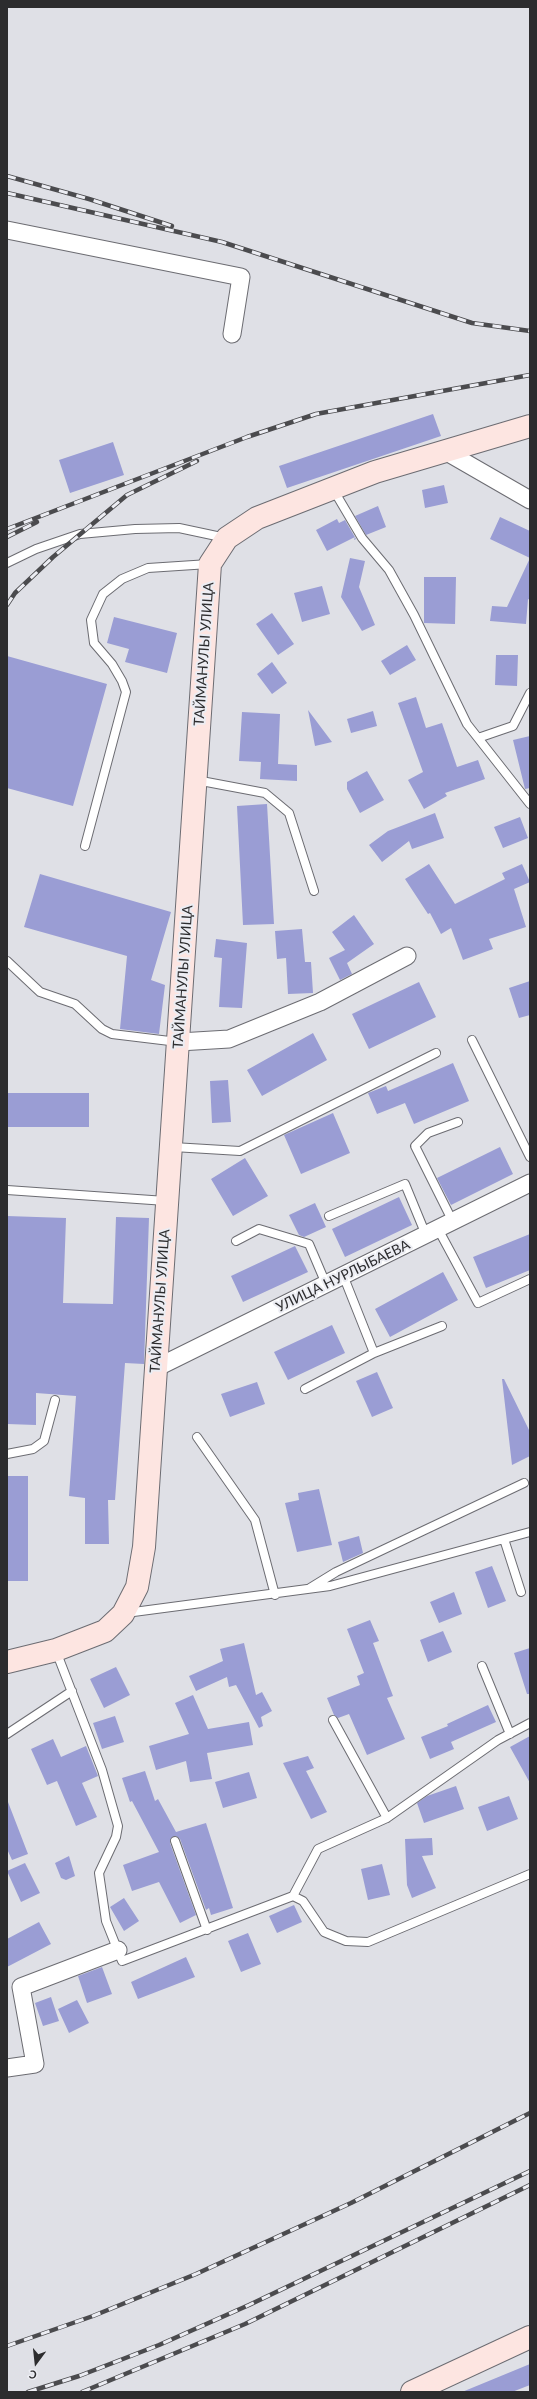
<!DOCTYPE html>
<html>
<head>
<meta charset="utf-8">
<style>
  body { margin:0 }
  #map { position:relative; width:537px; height:2399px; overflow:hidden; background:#dfe0e6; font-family:Lato,sans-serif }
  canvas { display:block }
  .frame { position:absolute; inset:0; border:8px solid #2c2c2e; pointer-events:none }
  .north { position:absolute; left:16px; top:2343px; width:40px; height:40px; -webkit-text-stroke:3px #ecedf3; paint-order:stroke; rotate:195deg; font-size:11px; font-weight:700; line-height:16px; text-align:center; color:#2c2c2e }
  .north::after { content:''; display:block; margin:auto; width:14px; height:18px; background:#2c2c2e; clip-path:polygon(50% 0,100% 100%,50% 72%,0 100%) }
</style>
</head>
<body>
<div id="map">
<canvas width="537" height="2399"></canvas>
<div class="frame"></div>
<div class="north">С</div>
</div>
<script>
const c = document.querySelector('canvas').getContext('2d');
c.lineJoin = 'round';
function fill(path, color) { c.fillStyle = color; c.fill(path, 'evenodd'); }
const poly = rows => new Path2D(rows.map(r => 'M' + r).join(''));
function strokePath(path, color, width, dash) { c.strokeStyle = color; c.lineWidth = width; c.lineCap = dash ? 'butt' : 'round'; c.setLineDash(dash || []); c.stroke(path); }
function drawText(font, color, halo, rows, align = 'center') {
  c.font = font + ' Lato,sans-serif'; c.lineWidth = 4; c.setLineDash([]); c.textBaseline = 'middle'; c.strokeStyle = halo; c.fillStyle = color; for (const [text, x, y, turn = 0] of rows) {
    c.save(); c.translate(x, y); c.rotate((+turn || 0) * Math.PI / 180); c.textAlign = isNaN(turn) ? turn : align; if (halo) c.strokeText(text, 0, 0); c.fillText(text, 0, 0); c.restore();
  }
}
fill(poly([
  [433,414,441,436,287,488,279,466],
  [113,442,124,475,70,493,59,460],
  [444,485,448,503,425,508,422,490],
  [378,506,386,527,366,535,355,516],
  [500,517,530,531,530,600,528,599,526,624,490,621,492,606,507,607,530,558,490,539],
  [337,519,339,523,345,520,356,539,354,540,355,537,327,551,316,530],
  [350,558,365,561,359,587,375,625,362,631,341,597],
  [424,577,456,577,455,624,424,623],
  [322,586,330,614,302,622,294,593],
  [272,613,294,644,278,655,256,624],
  [114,617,177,633,167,673,125,662,129,649,107,643],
  [407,645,416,660,390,675,381,661],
  [496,655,518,655,517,686,495,685],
  [7,656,107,684,73,806,7,788],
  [272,662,287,683,272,694,257,674],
  [416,697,426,728,442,723,457,767,478,760,485,779,445,793,447,796,424,809,408,780,423,772,398,703],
  [308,710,332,742,315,746],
  [373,711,377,726,351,733,347,719],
  [242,712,280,714,278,764,297,765,297,781,260,779,261,762,239,761],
  [530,736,530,788,525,789,513,740],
  [367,771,384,800,360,813,347,789,347,782],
  [267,804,274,924,243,925,237,806],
  [435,813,444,838,412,849,409,841,382,862,369,845,388,831],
  [520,817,528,838,503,848,494,827],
  [429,864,455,904,505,879,502,873,522,864,530,882,514,889,526,927,489,939,493,949,463,960,451,928,441,934,430,913,428,914,405,879],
  [40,874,171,912,151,980,165,985,159,1034,120,1029,127,956,24,927],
  [354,915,374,944,347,963,352,974,340,980,329,958,345,950,332,932],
  [302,929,305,962,311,962,313,993,288,994,286,958,277,959,275,931],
  [216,939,247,943,242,1008,219,1007,222,958,214,957],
  [530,981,530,1015,519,1018,509,988],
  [419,982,436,1017,369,1049,352,1014],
  [313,1033,327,1060,262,1096,247,1070],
  [453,1063,469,1101,414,1124,405,1103,377,1114,368,1093,386,1086,388,1091],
  [228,1080,231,1122,212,1123,210,1081],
  [7,1093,89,1093,89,1127,7,1127],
  [333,1113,350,1153,301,1174,284,1135],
  [500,1147,513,1174,451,1205,437,1178],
  [245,1158,268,1196,233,1216,211,1179],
  [399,1197,412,1225,345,1257,332,1229],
  [315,1203,326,1227,304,1237,299,1235,289,1215],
  [7,1216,66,1218,63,1303,113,1304,116,1217,149,1218,144,1364,125,1363,115,1500,108,1500,109,1544,85,1544,85,1498,69,1496,76,1396,36,1393,36,1425,7,1424],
  [530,1234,530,1270,486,1288,473,1257],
  [295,1246,308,1272,243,1302,231,1276],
  [443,1272,458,1300,390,1337,375,1309],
  [332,1325,345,1353,288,1380,274,1352],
  [377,1372,393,1408,372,1417,356,1381],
  [502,1379,504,1379,530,1432,530,1456,512,1465],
  [257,1382,265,1404,230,1417,221,1394],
  [7,1476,28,1476,28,1581,7,1581],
  [319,1489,332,1545,297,1552,285,1503,299,1500,298,1493],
  [359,1536,363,1553,343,1562,338,1542],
  [492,1566,506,1601,488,1608,475,1572],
  [454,1592,462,1614,439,1623,430,1602],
  [370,1620,379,1641,373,1643,393,1696,387,1698,405,1739,367,1755,349,1714,338,1718,334,1715,327,1698,360,1685,357,1676,364,1673,347,1629],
  [443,1631,452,1652,428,1662,420,1640],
  [244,1643,256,1695,262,1692,272,1711,261,1717,263,1726,259,1728,236,1685,229,1687,227,1677,196,1691,189,1676,223,1661,220,1649],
  [530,1648,530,1694,527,1694,514,1653],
  [116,1667,130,1695,104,1708,90,1679],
  [193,1695,208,1729,249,1722,253,1745,207,1753,212,1779,190,1782,186,1761,156,1770,149,1746,189,1734,175,1703],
  [488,1705,496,1722,451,1742,454,1749,430,1759,421,1737,448,1726,447,1724],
  [115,1716,124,1742,102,1749,93,1723],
  [530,1736,530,1783,510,1747],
  [53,1739,61,1757,86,1746,98,1776,82,1783,97,1817,76,1826,57,1781,47,1785,31,1749],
  [308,1756,314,1768,306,1771,327,1812,311,1819,283,1763],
  [145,1771,155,1801,158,1799,176,1832,206,1823,233,1908,211,1915,209,1908,206,1910,180,1839,176,1836,171,1838,170,1843,196,1915,180,1923,159,1882,132,1891,123,1865,159,1852,132,1801,130,1802,122,1778],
  [249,1772,257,1798,223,1808,215,1782],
  [456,1786,464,1809,424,1823,417,1803,427,1796],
  [509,1796,518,1819,487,1831,478,1807],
  [8,1802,28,1854,12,1860,7,1849],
  [432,1838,433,1855,422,1856,436,1888,412,1898,407,1885,405,1839],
  [69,1856,75,1876,66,1880,61,1878,55,1863],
  [25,1863,40,1893,21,1902,7,1871],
  [382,1864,390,1895,368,1900,361,1869],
  [124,1898,139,1921,124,1931,110,1907],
  [294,1905,302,1922,277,1933,269,1916],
  [39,1922,51,1944,7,1967,7,1939],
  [248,1933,261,1964,241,1972,228,1941],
  [186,1957,195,1977,138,1999,131,1982],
  [102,1967,112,1994,87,2003,78,1976],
  [51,1997,59,2021,43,2026,35,2003],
  [77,2000,89,2023,69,2033,58,2009],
  [530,2364,530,2385,512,2392,462,2392]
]), '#9a9dd4');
const lane = poly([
  [333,489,362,538,389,570,414,615,467,724,530,804],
  [7,563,36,549,80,534,135,529,179,528,226,538],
  [478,738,513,726,530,693],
  [196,780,265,793,289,813,314,891],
  [85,846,126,692,122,681,112,664,94,643,91,620,103,594,122,579,148,568,209,564],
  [7,961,40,992,75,1004,102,1029,112,1034,178,1042],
  [472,1040,530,1157],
  [173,1147,240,1151,436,1053],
  [7,1190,166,1201],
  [329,1216,405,1184,426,1235],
  [453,1222,415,1146,428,1133,458,1122],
  [438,1229,478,1303,530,1279],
  [236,1241,259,1229,309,1244,326,1284],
  [343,1275,374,1353],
  [305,1389,374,1353,442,1326],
  [197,1437,255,1520,275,1595],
  [7,1454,33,1449,44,1441,55,1400],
  [504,1539,521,1592],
  [310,1588,336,1572,524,1483],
  [126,1613,330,1586,530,1532],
  [56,1651,102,1770,118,1826,116,1837,99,1873,106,1921,122,1961,293,1896,303,1901,324,1932,346,1941,368,1942,530,1874],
  [482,1666,510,1734],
  [333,1720,387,1818],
  [7,1734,72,1691],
  [175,1841,207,1930],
  [293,1896,318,1849,387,1818,498,1740,530,1723]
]);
const street = poly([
  [7,230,241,277,232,334],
  [445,451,530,500],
  [179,1042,229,1039,320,1002,407,956],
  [156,1368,530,1183],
  [7,2068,35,2064,21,1987,118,1950]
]);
const secondary = poly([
  [7,1662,56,1650,105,1631,123,1614,137,1587,144,1547,210,564,227,538,257,518,375,472,530,426],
  [412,2392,530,2337]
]);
strokePath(lane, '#6c6c72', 10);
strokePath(street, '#6c6c72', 19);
strokePath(secondary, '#6c6c72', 24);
strokePath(lane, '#fff', 8);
strokePath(street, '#fff', 17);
strokePath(secondary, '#fde5e1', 22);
const rail = poly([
  [7,176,89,199,172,226],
  [7,193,222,242,472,323,530,331],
  [7,529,247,437,316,414,530,375],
  [7,537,37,522],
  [7,605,15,593,53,557,127,495,197,461],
  [7,2346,93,2316,196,2274,351,2203,530,2113],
  [28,2392,79,2376,159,2345,249,2305,530,2171],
  [82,2392,245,2324,530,2185]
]);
strokePath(rail, '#4b4b4e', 4.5);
strokePath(rail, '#ecedf3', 3, [9]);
drawText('14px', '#2c2c2e', '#ecedf3', [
  ["ТАЙМАНУЛЫ УЛИЦА",204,654,-86],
  ["ТАЙМАНУЛЫ УЛИЦА",183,977,-86],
  ["УЛИЦА НУРЛЫБАЕВА",343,1276,-26],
  ["ТАЙМАНУЛЫ УЛИЦА",160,1301,-86]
]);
</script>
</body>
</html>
